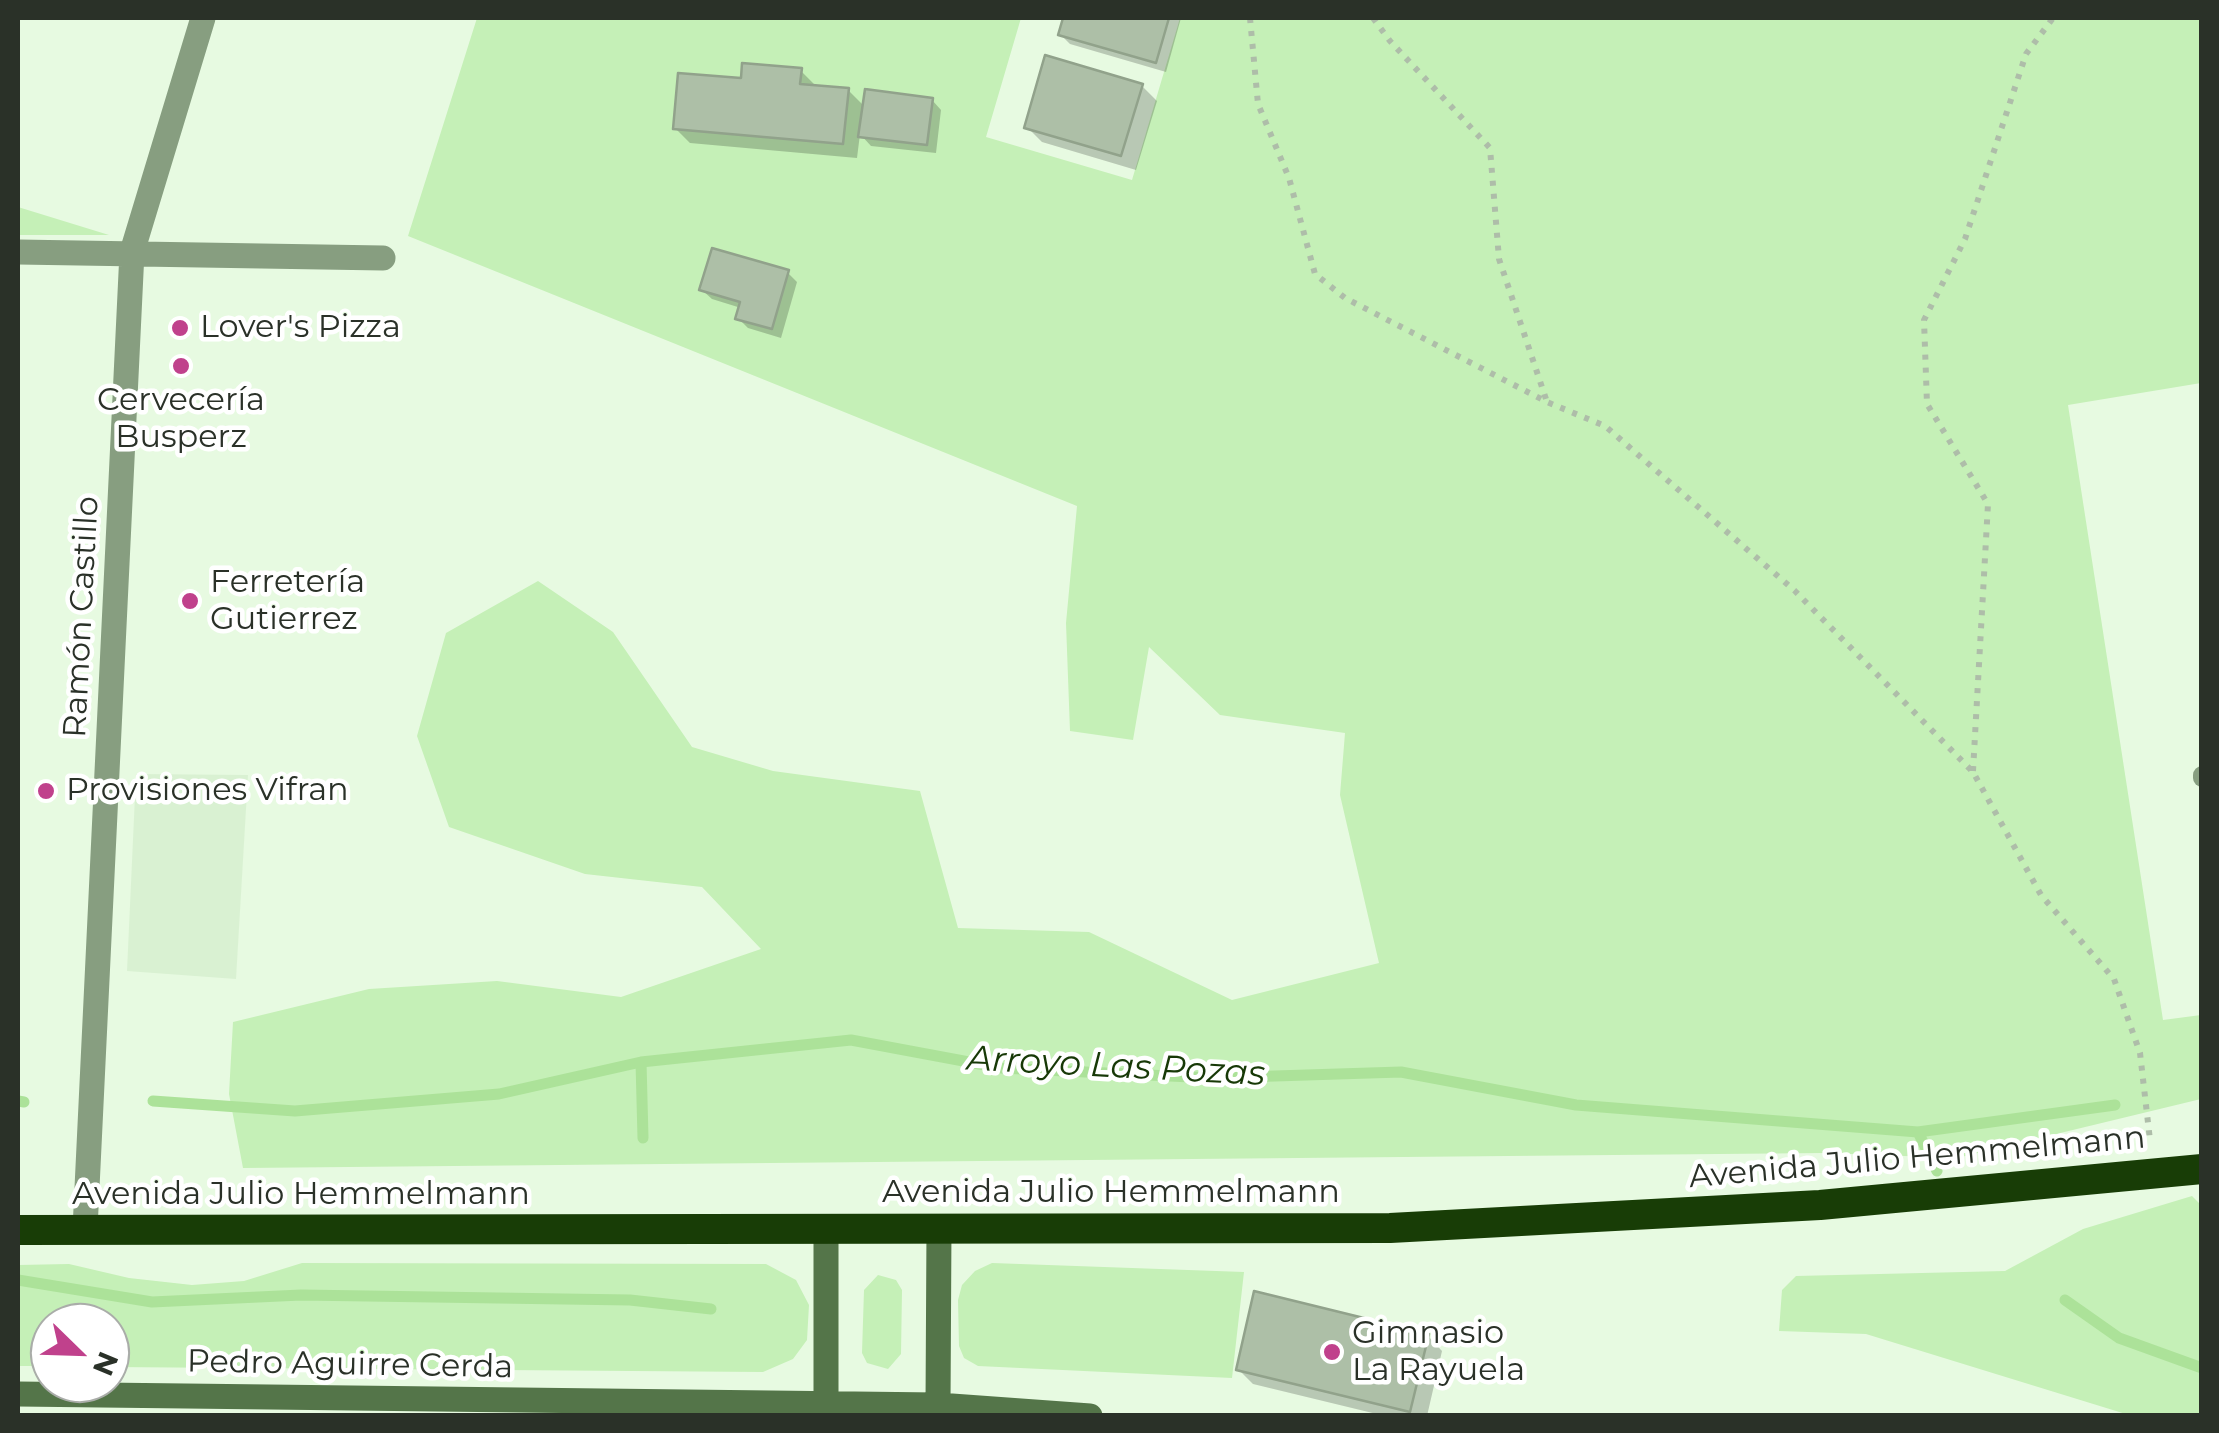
<!DOCTYPE html>
<html>
<head>
<meta charset="utf-8">
<style>
  body { margin:0 }
  #map { position:relative; width:2219px; height:1433px; overflow:hidden; background:#e7fae1; font-family:Montserrat,sans-serif }
  canvas { display:block }
  .frame { position:absolute; inset:0; border:20px solid #2a3128; pointer-events:none }
  .north { position:absolute; left:30px; top:1303px; width:100px; height:100px; box-sizing:border-box; background:#fff; border:2px solid #aaada9; border-radius:50%; rotate:113deg; font-size:28px; font-weight:700; line-height:40px; text-align:center; color:#2a3128 }
  .north::after { content:''; display:block; margin:auto; width:35px; height:45px; background:#c0418c; clip-path:polygon(50% 0,100% 100%,50% 72%,0 100%) }
</style>
</head>
<body>
<div id="map">
<canvas width="2219" height="1433"></canvas>
<div class="frame"></div>
<div class="north">N</div>
</div>
<script>
const c = document.querySelector('canvas').getContext('2d');
c.lineJoin = 'round';
function fill(path, color) { c.fillStyle = color; c.fill(path, 'evenodd'); }
const poly = rows => new Path2D(rows.map(r => 'M' + r).join(''));
function strokePath(path, color, width, dash) { c.strokeStyle = color; c.lineWidth = width; c.lineCap = dash ? 'butt' : 'round'; c.setLineDash(dash || []); c.stroke(path); }
function drawText(font, color, halo, rows, align = 'center') {
  c.font = font + ' Montserrat,sans-serif'; c.lineWidth = 9; c.setLineDash([]); c.textBaseline = 'middle'; c.strokeStyle = halo; c.fillStyle = color; for (const [text, x, y, turn = 0] of rows) {
    c.save(); c.translate(x, y); c.rotate((+turn || 0) * Math.PI / 180); c.textAlign = isNaN(turn) ? turn : align; if (halo) c.strokeText(text, 0, 0); c.fillText(text, 0, 0); c.restore();
  }
}
fill(poly([
  [136,774,248,775,236,979,127,971]
]), '#d9f1d2');
fill(poly([
  [477,18,1021,18,986,137,1132,180,1180,18,2201,18,2201,383,2068,405,2163,1020,2201,1015,2201,1099,1957,1158,1825,1153,243,1168,229,1094,233,1022,369,989,497,981,621,997,761,949,702,887,585,874,449,827,417,736,446,633,538,581,613,632,692,747,773,771,920,791,958,928,1089,932,1232,1000,1379,963,1340,795,1345,733,1220,715,1149,647,1133,740,1070,731,1066,623,1077,506,408,236],
  [18,207,109,235,18,235],
  [2192,1196,2202,1206,2201,1415,2129,1415,1866,1334,1779,1331,1782,1290,1796,1276,2005,1271,2083,1229],
  [302,1263,766,1264,796,1280,809,1305,807,1340,793,1359,763,1372,110,1367,110,1323,50,1323,50,1366,18,1366,18,1265,69,1264,129,1278,192,1285,244,1281],
  [992,1263,1244,1272,1232,1378,978,1366,964,1358,959,1346,958,1300,962,1285,975,1271],
  [878,1275,896,1280,902,1290,901,1354,888,1369,867,1363,862,1353,864,1290]
]), '#c5f0b7');
fill(poly([
  [1065,18,1181,18,1166,72,1070,44,1060,34],
  [801,71,816,86,848,90,865,107,932,100,941,110,936,153,871,146,860,134,857,158,690,143,675,128,743,81],
  [1142,86,1157,101,1136,170,1042,142,1027,127],
  [787,272,797,282,781,338,748,328,738,318,741,308,712,299,702,290],
  [1428,1336,1442,1351,1427,1416,1385,1416,1253,1384,1238,1369]
]), '#0003');
strokePath(poly([
  [641,1062,643,1138],
  [18,1101,24,1102],
  [153,1101,295,1111,499,1094,641,1062,851,1040,1001,1068,1212,1078,1401,1072,1576,1105,1918,1132,1937,1171],
  [1918,1132,2115,1105],
  [18,1280,152,1302,301,1295,630,1300,711,1309],
  [2065,1300,2119,1338,2202,1368]
]), '#ace299', 11);
const building = poly([
  [1063,18,1169,18,1156,63,1058,35,1063,18],
  [1045,55,1143,84,1121,156,1024,128,1045,55],
  [742,63,802,68,800,84,849,88,843,144,673,129,678,73,741,78,742,63],
  [865,89,933,98,927,145,858,137,865,89],
  [712,248,789,270,772,329,735,319,740,302,699,290,712,248],
  [1254,1291,1429,1334,1410,1412,1236,1370,1254,1291]
]);
fill(building, '#adbfa7');
strokePath(building, '#91a28b', 2.5);
strokePath(poly([
  [1250,18,1258,104,1289,178,1315,274,1345,298,1547,402,1605,426,1795,591,1973,772,2041,895,2114,979,2140,1053,2150,1140],
  [1373,18,1390,41,1490,148,1499,259,1547,402],
  [1973,771,1988,504,1927,404,1924,320,1965,239,2026,54,2053,18]
]), '#aebda9', 6, [5, 8]);
strokePath(poly([
  [2202,775,2202,778]
]), '#879e80', 18);
strokePath(poly([
  [18,252,383,258],
  [85,1229,132,252,203,18]
]), '#879e80', 25);
strokePath(poly([
  [18,1394,938,1405,1090,1416],
  [826,1405,826,1229],
  [938,1405,939,1227]
]), '#547549', 25);
strokePath(poly([
  [18,1230,1390,1228,1820,1205,2202,1169]
]), '#183d06', 30);
for (const [x, y, r, color] of [
  [180,328,10,"#c0418c"],
  [181,366,10,"#c0418c"],
  [190,601,10,"#c0418c"],
  [46,791,10,"#c0418c"],
  [1332,1352,10,"#c0418c"]
]) { const dot = new Path2D(); dot.arc(x, y, r, 0, 2 * Math.PI); c.fillStyle = color; c.fill(dot); strokePath(dot, '#fff', 4); }
drawText('32px', '#2a3128', '#fff', [
  ["Lover's Pizza",200,328],
  ["Cervecería",181,401,"center"],
  ["Busperz",181,438,"center"],
  ["Ferretería",210,583],
  ["Gutierrez",210,620],
  ["Provisiones Vifran",66,791],
  ["Gimnasio",1352,1334],
  ["La Rayuela",1352,1371]
], 'left');
drawText('32px', '#2a3128', '#fff', [
  ["Ramón Castillo",82,617,-87],
  ["Avenida Julio Hemmelmann",1917,1158,-5],
  ["Avenida Julio Hemmelmann",1111,1193],
  ["Avenida Julio Hemmelmann",301,1195],
  ["Pedro Aguirre Cerda",350,1365,1]
]);
drawText('italic 35px', '#173907', '#fff', [
  ["Arroyo Las Pozas",1116,1067,3]
]);
</script>
</body>
</html>
